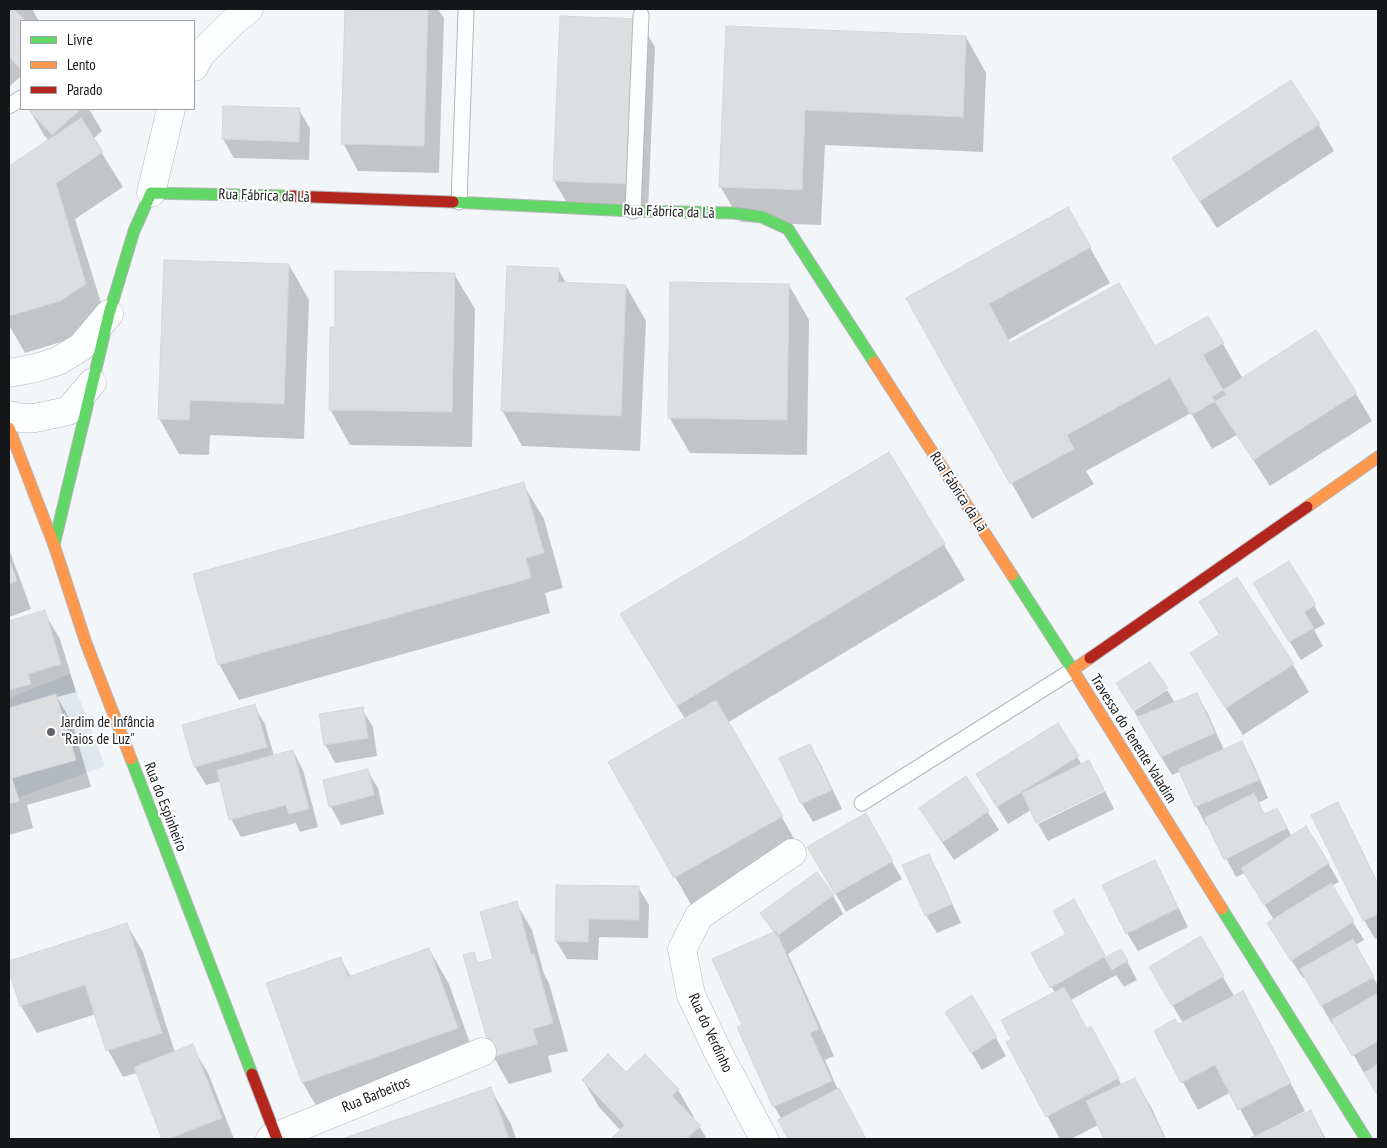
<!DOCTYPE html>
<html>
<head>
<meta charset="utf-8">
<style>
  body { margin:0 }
  #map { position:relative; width:1387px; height:1148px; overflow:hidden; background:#f3f6f9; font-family:"PT Sans Narrow",sans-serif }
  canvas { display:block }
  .frame { position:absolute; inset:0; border:10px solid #141618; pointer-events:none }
  .legend { position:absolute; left:20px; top:20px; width:175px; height:90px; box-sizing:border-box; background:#fff; border:1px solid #a1a2a3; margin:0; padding:6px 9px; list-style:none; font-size:15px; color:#141618 }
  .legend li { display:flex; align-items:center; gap:10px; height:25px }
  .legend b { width:25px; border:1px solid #a1a2a3 }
</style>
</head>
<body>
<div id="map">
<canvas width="1387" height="1148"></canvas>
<div class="frame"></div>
<ul class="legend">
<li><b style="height:6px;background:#63d668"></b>Livre</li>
<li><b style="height:6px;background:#ff974d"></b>Lento</li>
<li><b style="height:6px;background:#b3261e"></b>Parado</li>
</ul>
</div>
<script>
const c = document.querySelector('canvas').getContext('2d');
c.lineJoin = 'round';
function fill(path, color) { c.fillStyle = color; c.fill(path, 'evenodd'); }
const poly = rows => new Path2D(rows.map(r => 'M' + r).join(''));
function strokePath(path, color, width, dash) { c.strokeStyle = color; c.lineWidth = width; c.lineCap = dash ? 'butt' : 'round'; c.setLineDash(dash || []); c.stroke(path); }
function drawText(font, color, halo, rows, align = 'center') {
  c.font = font + ' "PT Sans Narrow",sans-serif'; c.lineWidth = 4; c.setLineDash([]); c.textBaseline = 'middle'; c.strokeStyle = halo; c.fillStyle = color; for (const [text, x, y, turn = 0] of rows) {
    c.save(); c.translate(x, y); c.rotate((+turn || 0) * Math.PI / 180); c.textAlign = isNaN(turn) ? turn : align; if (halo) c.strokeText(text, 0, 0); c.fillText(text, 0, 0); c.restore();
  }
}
fill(poly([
  [70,674,105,766,9,801,9,698]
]), '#e0e7ef');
fill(poly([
  [9,9,32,9,39,21,21,21,21,78,20,77,9,87],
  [347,9,438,9,444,18,439,173,358,171,343,143],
  [639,20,655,47,648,211,570,208,554,181],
  [727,27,966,37,986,73,983,152,825,145,821,225,741,222,720,186],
  [224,108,299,110,310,128,309,160,234,158,223,139],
  [29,109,89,109,102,131,93,139,123,187,75,219,106,319,80,336,25,353,9,325,9,168,49,141,44,135],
  [1318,124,1334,151,1217,228,1189,185,1174,158],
  [1068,209,1110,283,1008,340,1010,345,1155,348,1208,318,1243,379,1316,332,1356,394,1372,421,1270,486,1237,435,1212,449,1191,413,1086,471,1094,484,1032,519,907,298],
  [289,265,309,300,304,439,210,435,209,455,179,454,159,418],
  [558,269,566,283,626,286,646,321,640,451,522,446,502,410],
  [454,274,475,309,472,447,350,445,330,409],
  [789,285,809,320,807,455,690,453,669,417],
  [889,453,965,580,727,723,802,852,696,913,609,763,685,719,642,649],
  [523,484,544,519,563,588,545,593,550,613,239,700,219,664],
  [9,549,31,609,9,617],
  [1288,563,1325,624,1314,630,1323,646,1301,660,1265,602],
  [1237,579,1293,665,1309,692,1243,735,1208,681,1192,654,1220,636,1201,603],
  [44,612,60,639,76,692,57,697,72,723,91,787,27,805,33,828,9,835,9,623],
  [1167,690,1175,703,1196,694,1207,712,1224,750,1242,743,1252,761,1268,798,1258,803,1265,815,1277,809,1292,837,1328,863,1339,882,1331,886,1364,940,1355,945,1378,986,1378,1095,1365,1072,1364,1073,1335,1023,1332,1024,1305,977,1303,978,1279,942,1274,920,1245,873,1236,877,1208,824,1206,825,1196,806,1181,771,1172,775,1134,711],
  [254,706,265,724,274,756,293,751,303,770,318,827,300,832,296,823,241,837,231,819,221,781,206,785,195,767],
  [362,709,373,727,377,756,335,763,325,744],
  [1058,725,1082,765,1089,761,1104,789,1037,822,1031,810,1008,824,988,793],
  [810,745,820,763,842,809,813,822,802,804,781,758],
  [367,770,378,788,384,814,341,825,331,807],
  [966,778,999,830,954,860,931,826,920,808],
  [1105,791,1114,809,1048,841,1038,824],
  [1338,804,1348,822,1378,883,1378,937,1375,939,1364,920],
  [865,815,902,879,846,912,809,847],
  [928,855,939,874,961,923,937,933,926,915],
  [1155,862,1165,880,1188,927,1138,951,1127,933],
  [557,886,638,887,649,905,648,938,599,937,598,960,567,959,556,941],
  [833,895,843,914,788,954,834,1056,825,1060,838,1090,866,1139,790,1139,780,1121,782,1120,774,1106,743,1025,774,933,762,913],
  [516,903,532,930,544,974,549,983,568,1051,548,1056,552,1072,509,1084,493,1056,473,953,479,964,495,960],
  [1055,911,1106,959,1121,950,1137,980,1124,987,1116,975,1071,1000,1087,1030,1106,1055,1122,1086,1135,1080,1151,1107,1166,1139,1105,1139,1098,1125,1071,1139,1060,1139,1007,1042,1013,1040,1055,993,1033,954,1067,934],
  [127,925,143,952,175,1053,192,1046,208,1073,234,1139,163,1139,137,1073,123,1077,108,1050,96,1014,37,1033,21,1006,9,967,9,962],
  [1200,938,1234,996,1258,1020,1305,1111,1281,1123,1282,1125,1311,1112,1326,1139,1251,1139,1255,1137,1231,1092,1198,1110,1155,1031,1178,1026,1183,1023,1150,967],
  [429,949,449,984,477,1063,323,1118,303,1083,340,958,351,977],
  [958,1030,996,1038,1006,1056,982,1070],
  [645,1055,678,1090,694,1117,692,1119,699,1126,707,1139,612,1139,621,1131,599,1107,583,1080,625,1074],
  [490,1088,511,1124,516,1139,346,1139]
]), '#0003');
const building = poly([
  [13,9,26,21,21,21,21,70,9,56,9,13,13,9],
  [345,9,428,9,424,146,341,144,345,9],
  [560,16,640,19,633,184,553,181,560,16],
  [726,26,966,36,963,117,805,110,802,190,719,187,726,26],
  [1291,80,1320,124,1200,201,1172,158,1291,80],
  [223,106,300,108,299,142,222,139,223,106],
  [28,109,81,109,52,135,28,109],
  [81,118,103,152,56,183,86,284,60,301,9,316,9,166,81,118],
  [1068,207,1091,247,989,304,1010,343,1119,283,1155,346,1208,316,1224,343,1203,355,1226,395,1191,415,1170,378,1067,435,1074,449,1010,484,906,298,1068,207],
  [164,260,289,264,284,404,190,400,189,420,158,419,164,260],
  [507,266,559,268,558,282,626,285,621,416,501,411,507,266],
  [335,271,455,273,452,412,329,410,330,327,335,327,335,271],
  [670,282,789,284,787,420,668,418,670,282],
  [1316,330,1357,393,1253,460,1212,397,1316,330],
  [889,452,945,544,677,706,620,614,889,452],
  [524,482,544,553,526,558,531,578,218,665,193,574,524,482],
  [9,560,17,581,9,584,9,560],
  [1289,561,1316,605,1304,612,1314,628,1289,642,1253,583,1289,561],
  [1237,577,1294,664,1226,708,1190,653,1220,634,1199,602,1237,577],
  [45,610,61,664,28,674,31,684,9,690,9,621,45,610],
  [1150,662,1168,688,1133,710,1116,683,1150,662],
  [1197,693,1215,733,1161,757,1137,717,1197,693],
  [56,694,76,760,12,778,19,801,9,804,9,708,56,694],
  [716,700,783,816,674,878,608,762,716,700],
  [255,704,267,747,194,767,182,725,255,704],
  [363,707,368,738,324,745,319,714,363,707],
  [1058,723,1079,756,997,807,976,774,1058,723],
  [1242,741,1259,780,1195,807,1178,769,1242,741],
  [810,744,832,790,801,804,779,758,810,744],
  [293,750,309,809,289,814,286,805,229,820,217,770,293,750],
  [1089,760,1104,790,1036,823,1022,793,1089,760],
  [368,769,374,795,329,807,323,780,368,769],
  [966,776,989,811,943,842,919,808,966,776],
  [1254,793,1264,814,1277,808,1287,828,1224,860,1204,818,1254,793],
  [1338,802,1378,884,1378,914,1363,921,1311,815,1338,802],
  [866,813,893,861,835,894,807,847,866,813],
  [1306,826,1329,863,1264,905,1241,868,1306,826],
  [929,854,952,904,925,916,902,865,929,854],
  [1155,860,1178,908,1126,934,1102,885,1155,860],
  [817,872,834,895,777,936,760,913,817,872],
  [1331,883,1354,921,1291,961,1267,923,1331,883],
  [556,885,639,886,639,920,589,919,588,942,555,941,556,885],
  [1074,899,1106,957,1121,949,1128,961,1112,970,1104,957,1050,988,1031,953,1066,934,1053,911,1074,899],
  [517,901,531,955,534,954,553,1023,533,1029,537,1044,492,1057,463,955,474,952,477,963,493,959,480,912,517,901],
  [127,923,162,1033,106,1051,85,985,20,1006,9,971,9,961,127,923],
  [776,931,819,1029,810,1033,832,1081,773,1107,737,1027,742,1025,712,959,776,931],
  [1201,936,1224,976,1172,1006,1149,967,1201,936],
  [1353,939,1374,977,1321,1006,1300,969,1353,939],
  [429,948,458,1028,302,1083,266,983,341,957,348,977,429,948],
  [1064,987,1087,1029,1091,1026,1119,1078,1046,1117,1006,1042,1011,1039,1001,1020,1064,987],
  [1243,991,1291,1083,1238,1110,1215,1065,1181,1083,1154,1031,1175,1019,1178,1024,1243,991],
  [1378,993,1378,1041,1352,1056,1331,1020,1378,993],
  [972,995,997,1037,971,1053,945,1012,972,995],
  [193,1044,222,1118,168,1139,162,1139,134,1067,193,1044],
  [608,1054,626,1072,645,1054,679,1089,672,1096,701,1126,686,1139,611,1139,625,1125,582,1080,608,1054],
  [1378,1064,1378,1096,1364,1073,1378,1064],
  [1135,1078,1165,1139,1104,1139,1086,1101,1135,1078],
  [491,1087,509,1139,342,1139,491,1087],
  [839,1088,866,1139,788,1139,778,1120,839,1088],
  [1311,1110,1324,1139,1248,1139,1311,1110]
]);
fill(building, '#dcdee0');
strokePath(building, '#d4d6d9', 1);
const lane = poly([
  [9,106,21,98],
  [459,202,466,12],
  [633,211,641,15],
  [862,803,1073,670]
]);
const street = poly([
  [194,67,200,55,234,21,249,9],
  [151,193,171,109],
  [9,373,36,368,58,361,81,347,109,314],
  [9,415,20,418,35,418,68,411,92,383],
  [270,1139,482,1052],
  [764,1139,718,1052,691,995,682,949,699,916,792,853]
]);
const fast = poly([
  [453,202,633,211,734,213,762,217,788,229,874,362],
  [54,545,109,314,134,231,151,193,287,196],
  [1012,575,1073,670],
  [131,759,252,1074],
  [1222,909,1366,1139]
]);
const slow = poly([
  [874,362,1012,575],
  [9,428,54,545,86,643,131,759],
  [1307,507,1378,457],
  [1090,658,1073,670,1222,909]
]);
const jam = poly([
  [287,196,453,202],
  [1090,658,1307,507],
  [252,1074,277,1139]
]);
strokePath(lane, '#b4b6b9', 17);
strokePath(street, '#b4b6b9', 29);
strokePath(fast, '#b4b6b9', 13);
strokePath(slow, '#b4b6b9', 13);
strokePath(jam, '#b4b6b9', 13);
strokePath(lane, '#fdfefe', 15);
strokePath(street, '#fdfefe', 28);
strokePath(fast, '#63d668', 11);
strokePath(slow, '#ff974d', 11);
strokePath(jam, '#b3261e', 11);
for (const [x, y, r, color] of [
  [51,732,5,"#626467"]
]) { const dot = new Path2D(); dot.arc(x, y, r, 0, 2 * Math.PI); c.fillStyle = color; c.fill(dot); strokePath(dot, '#fff', 2); }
drawText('15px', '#141618', '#fff', [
  ["Rua Fábrica da Lã",264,196,2],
  ["Rua Fábrica da Lã",669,212,2],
  ["Rua Fábrica da Lã",958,492,57],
  ["Travessa do Tenente Valadim",1133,739,58],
  ["Rua do Espinheiro",165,807,69],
  ["Rua do Verdinho",710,1033,65],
  ["Rua Barbeitos",376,1095,-22]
]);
drawText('15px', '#141618', '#fff', [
  ["Jardim de Infância",61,723],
  ["\"Raios de Luz\"",61,740]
], 'left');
</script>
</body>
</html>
